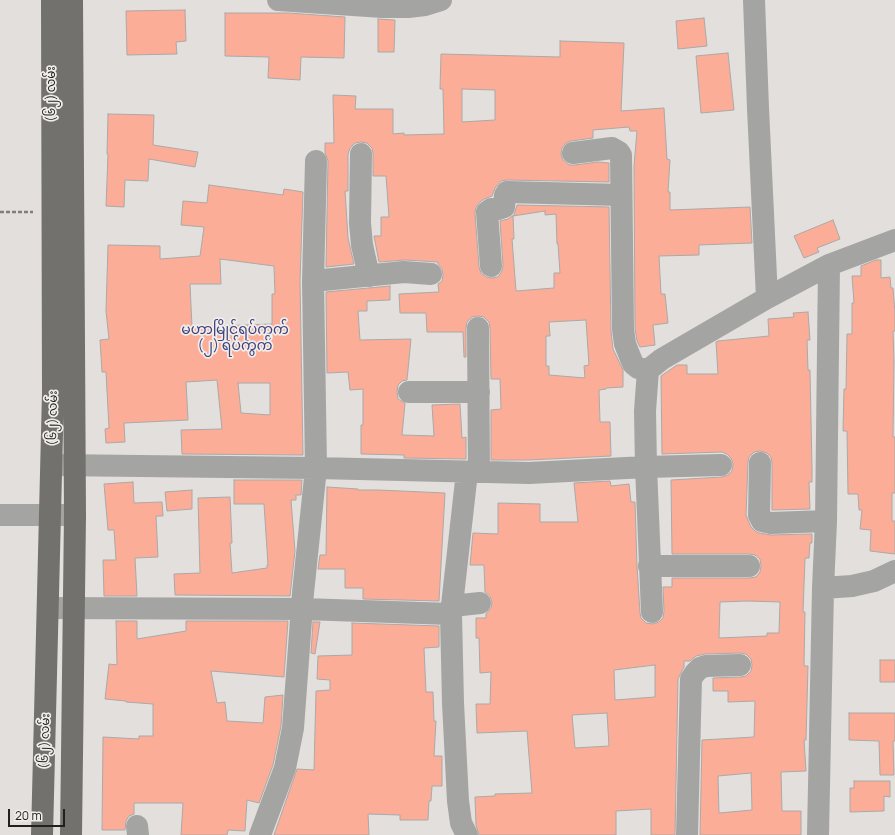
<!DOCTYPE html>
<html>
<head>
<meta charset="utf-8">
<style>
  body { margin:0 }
  #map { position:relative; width:895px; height:835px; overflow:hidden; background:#e2dfdd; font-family:Manrope,sans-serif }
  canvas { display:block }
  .scale { position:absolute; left:8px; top:809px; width:57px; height:18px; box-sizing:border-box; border:2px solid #21201f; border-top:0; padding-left:5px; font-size:12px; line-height:14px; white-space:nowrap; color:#21201f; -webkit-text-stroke:3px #f0edea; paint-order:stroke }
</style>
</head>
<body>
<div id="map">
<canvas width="895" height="835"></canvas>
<div class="scale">20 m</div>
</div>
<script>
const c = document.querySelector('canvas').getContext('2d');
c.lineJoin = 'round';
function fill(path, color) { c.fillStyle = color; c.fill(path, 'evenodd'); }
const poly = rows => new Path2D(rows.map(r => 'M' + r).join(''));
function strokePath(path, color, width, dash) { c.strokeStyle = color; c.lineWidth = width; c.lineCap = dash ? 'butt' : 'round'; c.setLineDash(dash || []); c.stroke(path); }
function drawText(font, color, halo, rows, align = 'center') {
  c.font = font + ' Manrope,"Noto Sans Myanmar",sans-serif'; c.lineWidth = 3.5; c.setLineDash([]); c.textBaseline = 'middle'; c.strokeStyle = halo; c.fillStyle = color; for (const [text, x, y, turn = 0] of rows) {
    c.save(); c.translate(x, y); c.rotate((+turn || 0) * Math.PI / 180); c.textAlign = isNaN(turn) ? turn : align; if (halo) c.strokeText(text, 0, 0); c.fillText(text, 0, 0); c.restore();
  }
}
const building = poly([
  [185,10,186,41,176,42,177,54,127,55,126,11,185,10],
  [225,13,288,13,345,17,344,58,301,57,300,80,268,78,269,57,225,56,225,13],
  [704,18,707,46,678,49,676,21,704,18],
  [378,19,395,20,394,52,378,52,378,19],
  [560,41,624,43,621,111,664,108,667,159,670,160,668,192,670,192,670,210,750,207,752,243,699,245,699,255,659,256,661,294,665,294,668,323,653,325,655,345,640,347,637,341,635,328,634,166,637,131,630,131,629,127,593,130,593,138,571,141,566,143,562,148,561,154,563,160,569,165,575,165,598,162,609,163,609,182,507,180,501,181,495,188,492,196,484,199,480,202,476,207,475,213,479,267,481,273,486,277,492,278,498,277,502,271,503,265,500,221,508,219,514,215,517,205,609,207,611,331,613,349,623,370,623,387,606,388,606,389,599,390,600,422,610,422,611,456,529,460,491,460,491,410,501,409,500,379,491,379,490,328,489,322,484,317,478,316,472,317,467,322,466,328,466,357,464,357,463,332,427,332,426,313,400,313,399,294,439,292,438,284,442,281,443,275,442,269,438,264,438,262,405,260,379,262,374,236,381,236,381,217,389,217,386,176,373,176,373,154,372,148,367,143,361,142,355,143,350,148,348,154,348,191,345,191,348,238,354,264,326,267,328,161,325,153,325,143,334,143,333,95,356,96,355,109,393,109,393,134,404,133,404,135,444,134,443,89,440,89,441,54,560,57,560,41],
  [462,89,495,90,495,120,462,122,462,89],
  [545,211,545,215,556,214,557,244,558,244,560,273,554,273,554,288,516,291,512,239,514,239,513,216,545,211],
  [586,320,589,365,584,366,585,378,549,375,549,366,546,366,546,336,550,336,549,322,586,320],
  [728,53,734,110,701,113,696,56,728,53],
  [108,114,154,115,153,145,198,152,195,167,149,159,148,181,125,180,124,207,106,206,108,154,107,154,108,114],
  [209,185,283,195,284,189,303,192,300,281,303,455,182,454,181,430,222,429,217,380,186,382,188,420,124,423,125,442,106,443,105,429,109,428,106,372,102,372,100,340,109,339,106,311,108,245,160,246,160,259,200,256,204,227,181,225,183,201,207,203,209,185],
  [220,259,274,266,275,294,272,294,272,324,192,327,190,284,221,284,220,259],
  [238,383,270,383,270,415,241,413,238,383],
  [833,220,840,239,817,248,819,252,804,258,794,236,833,220],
  [876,260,881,260,881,278,890,277,891,288,893,288,895,313,895,331,893,331,894,361,893,437,895,437,895,493,892,493,892,521,895,521,895,554,870,551,871,530,860,529,862,510,859,510,858,494,848,494,847,431,843,431,844,389,846,389,847,334,852,334,852,303,854,303,852,276,861,276,861,266,876,260],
  [390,286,390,300,367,301,367,311,358,311,360,340,411,339,407,380,402,381,398,385,397,392,398,399,405,403,402,435,434,436,432,405,460,404,462,438,466,437,466,459,404,458,404,455,361,454,361,425,363,425,363,389,350,390,348,372,327,373,326,292,390,286],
  [808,312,810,340,807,340,808,370,810,370,812,469,812,482,809,482,810,509,772,510,772,463,771,457,767,453,760,451,754,452,749,457,748,462,746,515,751,527,755,531,759,533,771,535,812,534,812,543,810,543,809,558,805,558,803,612,805,612,804,666,808,666,806,740,804,740,806,771,781,772,782,811,801,811,801,835,700,835,702,740,754,737,755,701,728,702,728,691,713,691,713,678,741,677,746,676,751,671,752,665,751,659,746,654,740,653,705,654,696,656,690,661,684,661,684,667,678,679,675,835,651,835,651,809,616,811,616,835,479,835,476,825,475,797,495,796,495,794,532,793,527,731,477,733,476,704,490,704,491,672,480,673,479,638,476,638,476,618,486,618,486,614,491,608,492,602,490,596,485,592,484,565,470,565,473,533,498,534,498,503,540,504,540,522,578,522,574,483,610,481,611,486,629,484,631,502,635,502,637,566,640,613,641,618,646,623,653,624,659,622,663,618,664,611,663,587,672,587,672,578,749,578,756,577,760,572,761,566,760,559,755,555,749,554,672,554,671,480,722,477,728,475,732,471,733,464,731,458,727,454,722,452,662,454,661,376,677,365,687,365,687,374,718,374,716,342,718,341,769,336,768,319,794,317,793,313,808,312],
  [747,601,780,602,779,633,767,633,767,636,719,638,720,602,747,601],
  [655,665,655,697,615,700,614,670,655,665],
  [607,713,609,746,575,748,572,715,607,713],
  [751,773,752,810,719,813,718,776,751,773],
  [234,480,302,480,301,495,296,495,296,500,291,500,295,551,290,596,175,595,174,574,200,573,198,498,230,497,232,543,230,543,232,573,267,568,267,565,268,565,264,504,234,504,234,480],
  [133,482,134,503,162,502,163,516,156,516,158,557,135,558,137,596,104,596,103,560,116,560,114,530,108,530,104,484,133,482],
  [327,487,358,489,358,490,379,490,445,493,439,601,363,599,363,588,345,588,345,569,318,569,320,555,326,555,327,487],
  [192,490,192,509,167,511,165,492,192,490],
  [116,621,137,621,137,639,186,631,186,621,288,621,284,677,211,671,217,703,225,702,227,721,263,723,265,697,283,695,281,726,273,765,259,803,247,800,245,831,228,830,227,835,181,835,183,803,134,803,134,814,129,816,126,821,125,830,102,830,103,737,139,739,139,736,153,736,153,704,126,702,126,701,105,699,109,664,117,665,116,621],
  [313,622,320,622,315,654,311,653,313,622],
  [352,623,439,626,439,647,424,648,426,692,433,692,434,721,436,721,434,756,442,756,442,786,432,786,431,801,429,801,428,820,400,820,400,815,368,814,369,835,274,835,297,769,314,770,316,691,330,690,330,680,317,679,318,656,352,655,352,623],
  [880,660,895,660,895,682,880,682,880,660],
  [849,713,895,713,895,741,893,741,894,775,880,775,879,741,849,740,849,713],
  [854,781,890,781,890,797,884,796,884,811,850,812,850,788,854,788,854,781]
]);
fill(building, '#fbad98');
strokePath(building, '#aca8a7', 1);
strokePath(poly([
  [0,212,33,212]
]), '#807e7c', 2.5, [4, 2]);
strokePath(poly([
  [278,0,383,7,408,7,425,5,441,0],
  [573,153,612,148,619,152,621,155,623,329,625,344,633,364,638,368,648,370],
  [361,154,360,223,362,245,369,276],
  [491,266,487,212,491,209,498,209,504,207,505,195,507,192,621,195],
  [313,281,404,272,431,274],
  [767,298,829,265],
  [478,328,479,472],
  [409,392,479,392],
  [760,463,759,515,762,521,771,523,826,521],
  [52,465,316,468,529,473,646,467,645,411,648,370,662,359,767,298,758,108,754,0],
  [0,515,75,515],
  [649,566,749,566],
  [823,588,852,586,874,581,895,571],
  [452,606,480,603],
  [48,608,303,609,451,614],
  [652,612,646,467,721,465],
  [137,826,138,835],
  [260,835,285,768,293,728,303,593,316,468,313,281,316,161],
  [467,835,461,823,458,801,453,703,451,614,467,472],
  [687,835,691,679,695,673,700,668,706,666,740,665],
  [818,835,823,588,826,521,829,265,895,240]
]), '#a4a4a2', 22);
strokePath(poly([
  [42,835,53,393,52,0],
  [71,835,75,515,72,0]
]), '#72716e', 22);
drawText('12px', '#21201f', '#f0edea', [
  ["(၆၂) လမ်း",52,94,-90],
  ["(၆၂) လမ်း",53,418,-89],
  ["(၆၂) လမ်း",45,741,-88]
]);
drawText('14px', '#3d407d', '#f0edea', [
  ["မဟာမြိုင်ရပ်ကွက်",235,330],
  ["(၂) ရပ်ကွက်",235,346]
]);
</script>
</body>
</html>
